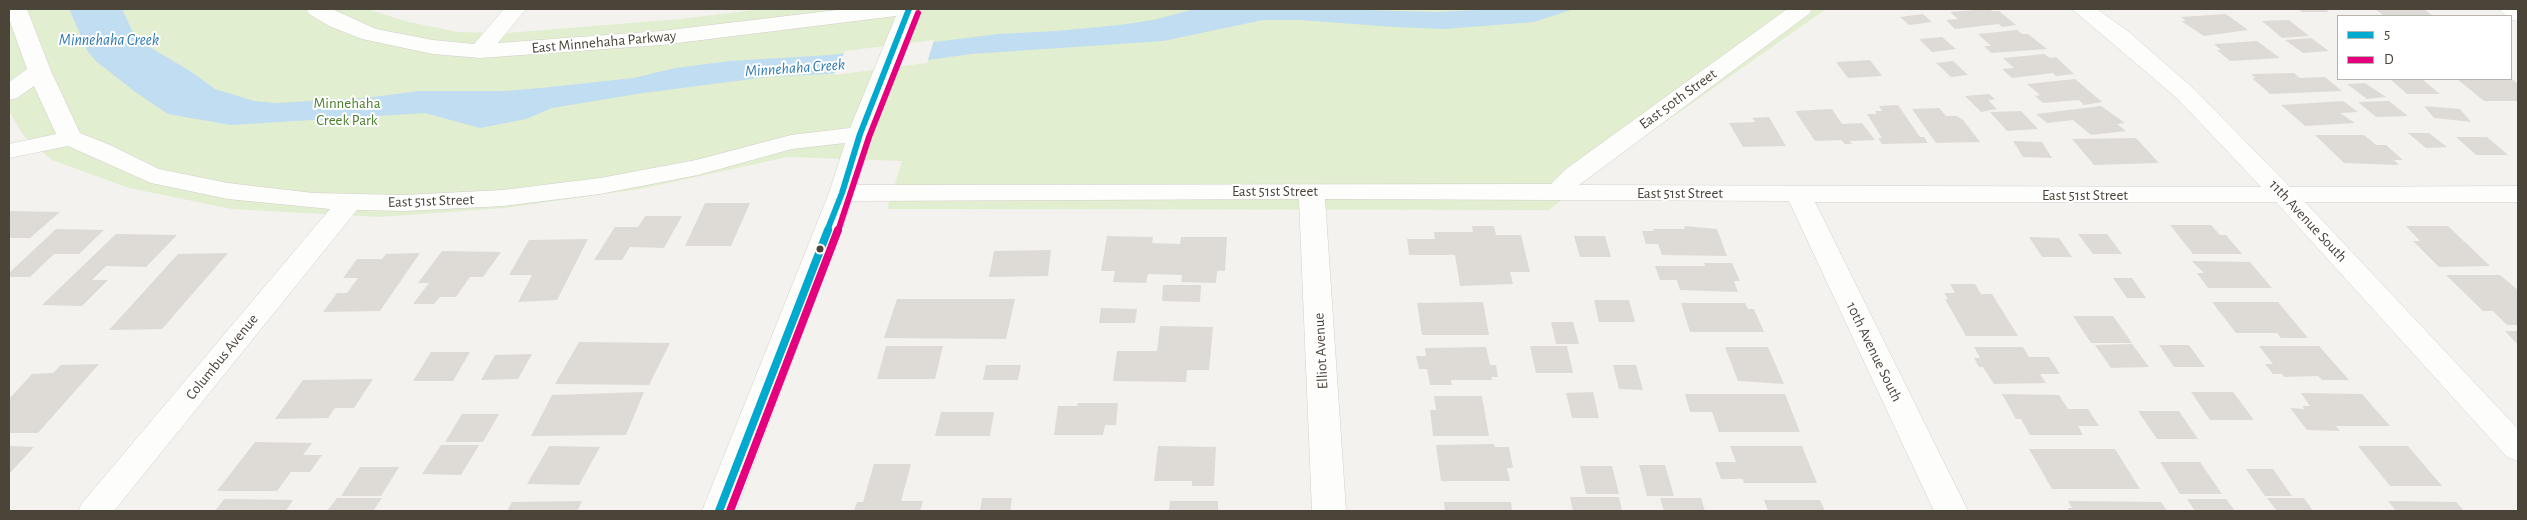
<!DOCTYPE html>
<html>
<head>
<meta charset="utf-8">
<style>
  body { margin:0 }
  #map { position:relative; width:2527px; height:520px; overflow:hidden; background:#f4f2ee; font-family:"Alegreya Sans",sans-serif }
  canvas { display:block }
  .frame { position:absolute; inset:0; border:10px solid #4b4439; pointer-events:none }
  .legend { position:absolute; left:2337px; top:15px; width:175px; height:65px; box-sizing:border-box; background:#fff; border:1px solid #b7b4b0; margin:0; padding:6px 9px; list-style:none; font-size:15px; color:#4b4439 }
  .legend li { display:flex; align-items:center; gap:10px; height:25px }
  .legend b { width:25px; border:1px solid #b7b4b0 }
</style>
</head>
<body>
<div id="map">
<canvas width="2527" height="520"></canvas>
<div class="frame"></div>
<ul class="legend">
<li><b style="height:6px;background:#00a9ce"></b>5</li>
<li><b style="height:6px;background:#e5007d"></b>D</li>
</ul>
</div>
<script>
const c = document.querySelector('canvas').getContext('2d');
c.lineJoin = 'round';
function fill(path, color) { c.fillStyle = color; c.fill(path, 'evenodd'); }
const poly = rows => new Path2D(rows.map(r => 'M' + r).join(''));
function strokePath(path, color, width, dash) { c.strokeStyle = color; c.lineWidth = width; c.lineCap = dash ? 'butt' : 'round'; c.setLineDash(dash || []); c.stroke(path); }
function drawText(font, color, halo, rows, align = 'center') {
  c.font = font + ' "Alegreya Sans",sans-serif'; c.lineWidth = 4; c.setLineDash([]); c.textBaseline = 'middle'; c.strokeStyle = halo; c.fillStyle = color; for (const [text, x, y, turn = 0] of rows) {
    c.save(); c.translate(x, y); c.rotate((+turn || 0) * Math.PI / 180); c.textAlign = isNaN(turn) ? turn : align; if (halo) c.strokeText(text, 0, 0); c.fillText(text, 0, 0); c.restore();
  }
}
fill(poly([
  [9,9,367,9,405,21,457,32,507,33,680,19,762,9,1826,9,1617,156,1549,210,887,209,902,161,788,157,640,189,505,208,379,217,232,209,129,188,52,160,24,136,9,111]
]), '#e1eecf');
fill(poly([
  [69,9,122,9,136,39,190,71,215,89,254,101,276,103,365,98,419,91,505,91,541,88,634,78,675,68,730,61,831,55,998,34,1057,31,1120,25,1153,20,1195,9,1327,9,1437,12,1497,9,1574,9,1534,22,1444,29,1395,27,1300,20,1263,20,1163,41,971,54,827,74,767,77,643,93,552,108,526,119,480,128,425,113,231,125,168,114,134,91,96,61,88,52]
]), '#c0ddf1');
fill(poly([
  [934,40,927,63,834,75,845,51]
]), '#f4f2ee');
fill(poly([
  [1989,9,1992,11,1999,11,2016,25,2002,27,1999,24,1955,29,1946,20,1958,19,1950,12],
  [2298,9,2325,9,2329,12,2302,12],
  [2375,9,2424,9,2433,16,2384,16],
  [1923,14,1932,22,1909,25,1900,17],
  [2226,14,2248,30,2204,36,2181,21,2186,21,2181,17],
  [2289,20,2309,36,2282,38,2262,21],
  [2017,30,2022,34,2028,34,2047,49,1991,53,1984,46,1991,46,1978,34],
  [1942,37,1956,49,1932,52,1919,39],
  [2311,38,2329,51,2303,53,2285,40],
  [2257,41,2280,58,2230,61,2217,50,2221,50,2214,44],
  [2044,54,2050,58,2056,57,2074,74,2056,76,2053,73,2012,78,2002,69,2014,68,2003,58],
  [1870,60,1882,76,1848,78,1836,62],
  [1953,61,1968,75,1951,77,1936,63],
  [2294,73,2300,78,2325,77,2342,91,2270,94,2252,78,2256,78,2251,74],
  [2075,79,2102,102,2084,105,2079,100,2043,103,2035,96,2040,95,2027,84],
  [2390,79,2422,79,2440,94,2407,94],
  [2457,79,2512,79,2518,84,2518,101,2484,101],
  [2365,83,2386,97,2367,99,2347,84],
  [1989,94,1995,99,1988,100,1997,109,1981,112,1965,96],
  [2343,101,2358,112,2340,113,2355,123,2305,126,2281,105],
  [2389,101,2408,116,2376,117,2358,102],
  [1898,105,1920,137,1924,137,1928,143,1882,144,1878,138,1882,138,1867,114,1877,114,1875,111,1882,111,1879,106],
  [2101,106,2125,123,2117,124,2126,131,2091,135,2073,120,2047,123,2036,114],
  [2424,106,2460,109,2471,122,2434,118],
  [1939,108,1946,116,1957,116,1963,120,1980,142,1936,143,1912,109],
  [1832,109,1842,124,1862,123,1875,140,1850,141,1852,144,1845,144,1841,140,1815,141,1795,111],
  [2021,111,2038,129,2007,131,1990,112],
  [1769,117,1786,146,1743,147,1729,123,1755,122,1752,118],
  [2408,133,2429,133,2447,147,2426,148],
  [2315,135,2364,135,2376,145,2386,145,2403,160,2394,160,2399,165,2344,163],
  [2456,137,2487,137,2508,155,2476,155],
  [2136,138,2159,163,2094,165,2072,139],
  [2013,141,2042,142,2052,158,2023,157],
  [705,203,750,203,731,246,685,246],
  [9,211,60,212,30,238,9,238],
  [645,216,682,216,664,248,630,247,622,260,594,260,615,227,638,227],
  [2170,225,2211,225,2220,235,2226,235,2242,254,2193,254],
  [1472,226,1494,226,1496,235,1521,235,1530,272,1510,272,1513,284,1460,286,1455,255,1409,255,1407,239,1435,239,1434,232,1473,232],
  [1684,226,1717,229,1727,256,1662,255,1658,244,1646,244,1642,231,1654,231,1653,229,1685,229],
  [2406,226,2448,226,2490,266,2439,267,2413,241,2420,241],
  [56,229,104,230,79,254,54,254,30,277,9,277,9,273],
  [116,234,177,235,146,267,106,266,92,280,108,280,82,306,42,305],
  [2078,234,2107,234,2122,254,2093,254],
  [1107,236,1153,237,1152,243,1180,244,1181,237,1227,237,1225,271,1217,271,1216,283,1181,282,1182,275,1148,274,1146,283,1113,282,1115,271,1101,271],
  [1574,236,1605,236,1611,257,1580,257],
  [2029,237,2059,238,2072,257,2042,257],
  [588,239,557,300,518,302,532,275,509,275,529,240],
  [1051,250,1048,276,989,277,994,251],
  [442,251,501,252,483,277,470,277,456,297,440,297,434,304,413,304,429,283,418,283],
  [228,253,162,329,109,330,178,254],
  [420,253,380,311,323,312,337,293,347,293,358,278,343,278,357,259,382,259,386,254],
  [2192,261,2250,262,2272,288,2208,288,2197,273,2204,273],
  [1704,263,1732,263,1740,281,1734,281,1738,292,1680,290,1677,280,1660,280,1655,266,1705,266],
  [2446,275,2500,275,2518,290,2518,325,2507,325,2493,311,2483,311],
  [2113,278,2132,278,2146,298,2127,298],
  [1950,284,1975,284,1981,294,1992,294,2018,336,1966,336,1945,299,1948,299,1944,293,1955,293],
  [1163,285,1201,285,1200,302,1162,301],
  [897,299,1015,299,1006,339,884,338],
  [1594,300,1629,300,1635,322,1599,322],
  [1483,302,1489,335,1422,335,1417,303],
  [2212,302,2278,302,2308,338,2281,338,2277,333,2236,333],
  [1681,303,1745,303,1748,309,1754,309,1764,332,1690,332],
  [1101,308,1137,309,1135,323,1099,323],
  [2073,316,2113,316,2132,343,2091,343],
  [1551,322,1573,322,1579,344,1556,344],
  [1160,326,1213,327,1209,370,1187,370,1186,382,1113,381,1117,351,1157,351],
  [2505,331,2518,331,2518,345],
  [579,342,670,343,649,385,555,384],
  [2132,344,2149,367,2111,368,2095,345],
  [2159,345,2189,345,2205,367,2174,367],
  [886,346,943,346,935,379,877,379],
  [1530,346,1567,346,1573,373,1536,373],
  [2259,346,2319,346,2349,380,2322,380,2318,376,2284,377,2282,374,2273,374,2265,364,2273,364],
  [1486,347,1490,365,1496,365,1498,377,1491,377,1492,380,1451,380,1452,385,1430,385,1427,369,1419,369,1416,356,1426,356,1425,348],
  [1725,347,1768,347,1784,384,1738,381],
  [1974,347,2023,347,2029,357,2049,357,2060,374,2040,374,2046,383,1994,384,1983,367,1979,367,1974,358,1980,358],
  [431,352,470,352,453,381,413,381],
  [532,354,518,379,481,380,495,355],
  [99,364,38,433,9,433,9,399,32,374,53,373,61,365],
  [986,365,1021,365,1018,380,983,380],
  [1613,365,1636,365,1643,390,1619,389],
  [373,379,354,408,335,408,328,418,275,419,303,380],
  [644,392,626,435,531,436,552,395],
  [1593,392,1599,418,1572,418,1566,393],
  [2191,392,2233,392,2254,420,2210,420],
  [2301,393,2362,394,2390,426,2336,426,2340,431,2307,430,2290,408,2305,409,2302,406,2310,406],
  [1685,394,1785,394,1800,432,1719,432,1712,412,1690,412],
  [2002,394,2059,395,2068,409,2088,409,2099,426,2078,426,2083,435,2030,435,2021,419,2016,419],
  [1434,396,1482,396,1489,436,1433,436,1430,410,1436,410],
  [1078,403,1118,403,1116,425,1105,425,1103,435,1054,435,1058,406,1077,406],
  [2138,411,2179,411,2198,439,2157,439],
  [941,412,994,412,990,436,935,436],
  [462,414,499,414,483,442,445,442],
  [255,442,312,443,303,455,322,455,310,472,291,472,277,491,217,491],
  [1494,444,1495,447,1509,447,1513,468,1507,468,1510,481,1441,481,1436,445],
  [441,445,479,445,461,475,422,474],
  [9,446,34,447,9,474],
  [549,446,600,447,579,485,527,484],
  [1158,446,1216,447,1214,486,1192,486,1192,481,1154,481],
  [1730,446,1802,446,1817,483,1744,483,1743,479,1721,479,1715,462,1736,462],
  [2358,446,2408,446,2442,486,2390,486],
  [2029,449,2115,449,2140,489,2052,489],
  [2160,462,2200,462,2222,494,2180,494],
  [874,464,911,464,901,501,923,501,920,511,854,511,857,502,863,502],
  [1639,465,1665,465,1674,496,1647,496],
  [1580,466,1612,466,1619,494,1586,494],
  [360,467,399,467,381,496,341,496],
  [2246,469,2273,469,2292,496,2265,496],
  [1570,497,1619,497,1622,511,1573,511],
  [337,498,382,498,373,511,327,511],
  [982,498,1012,498,1010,511,980,511],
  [1660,498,1701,498,1705,511,1664,511],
  [2267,498,2304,498,2313,511,2277,511],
  [224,499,293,500,286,511,215,511],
  [2187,499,2226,499,2235,511,2195,511],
  [1764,500,1820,500,1825,511,1768,511],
  [582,501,577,511,507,511,512,502],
  [1170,501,1218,501,1218,511,1169,511],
  [2068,501,2161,502,2167,511,2069,511,2068,508,2072,508],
  [2388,501,2456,502,2464,511,2396,511],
  [1444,502,1511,502,1512,511,1445,511]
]), '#dedbd6');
const minor = poly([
  [9,9,27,9,51,71,80,133,110,145,159,169,228,183,313,193,404,195,503,190,600,178,696,160,791,135,850,128,896,16,661,45,480,58,433,54,362,39,329,26,309,14,306,9,332,9,376,29,433,40,474,44,504,9,526,9,498,43,661,31,845,9,920,9,872,134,857,185,1551,184,1566,169,1787,9,1812,9,1809,14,1579,185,2261,187,2178,99,2072,9,2097,9,2129,32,2194,89,2290,187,2518,186,2518,202,2305,202,2518,429,2518,461,2507,457,2276,202,1815,202,1968,511,1934,511,1789,201,1325,199,1346,511,1312,511,1299,199,852,201,736,511,702,511,829,193,845,143,792,149,698,175,600,194,503,206,404,211,357,210,114,511,78,511,83,502,330,209,228,199,151,183,68,146,9,158,9,144,56,134,34,86,17,98,9,100,9,82,27,69,9,19,9,9],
  [2499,9,2518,9,2518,21,2511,20,2511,16,2506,16,2499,9]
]);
strokePath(minor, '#d2d0cb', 1);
fill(minor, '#fdfdfc');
strokePath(poly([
  [827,231,842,193,860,134,909,9]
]), '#00a9ce', 6);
strokePath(poly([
  [719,511,828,230]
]), '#00a9ce', 8);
strokePath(poly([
  [838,231,869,137,918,13]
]), '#e5007d', 6);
strokePath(poly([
  [730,511,838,230]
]), '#e5007d', 8);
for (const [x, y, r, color] of [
  [820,249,4.5,"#4b4439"]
]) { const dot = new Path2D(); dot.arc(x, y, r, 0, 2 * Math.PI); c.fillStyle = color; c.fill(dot); strokePath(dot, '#fff', 2); }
drawText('15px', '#4b4439', '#fff', [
  ["East Minnehaha Parkway",604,42,-5],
  ["East 50th Street",1678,99,-36],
  ["East 51st Street",1275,191],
  ["East 51st Street",1680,193],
  ["East 51st Street",2085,195],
  ["East 51st Street",431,201,-2],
  ["11th Avenue South",2308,221,47],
  ["Elliot Avenue",1321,351,-93],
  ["10th Avenue South",1874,352,64],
  ["Columbus Avenue",222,357,-51]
]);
drawText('15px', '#4a7f2a', '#fff', [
  ["Minnehaha",347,103],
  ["Creek Park",347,120]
]);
drawText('italic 16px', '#2e7ab2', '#fff', [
  ["Minnehaha Creek",109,40],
  ["Minnehaha Creek",795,68,-4]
]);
</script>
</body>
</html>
